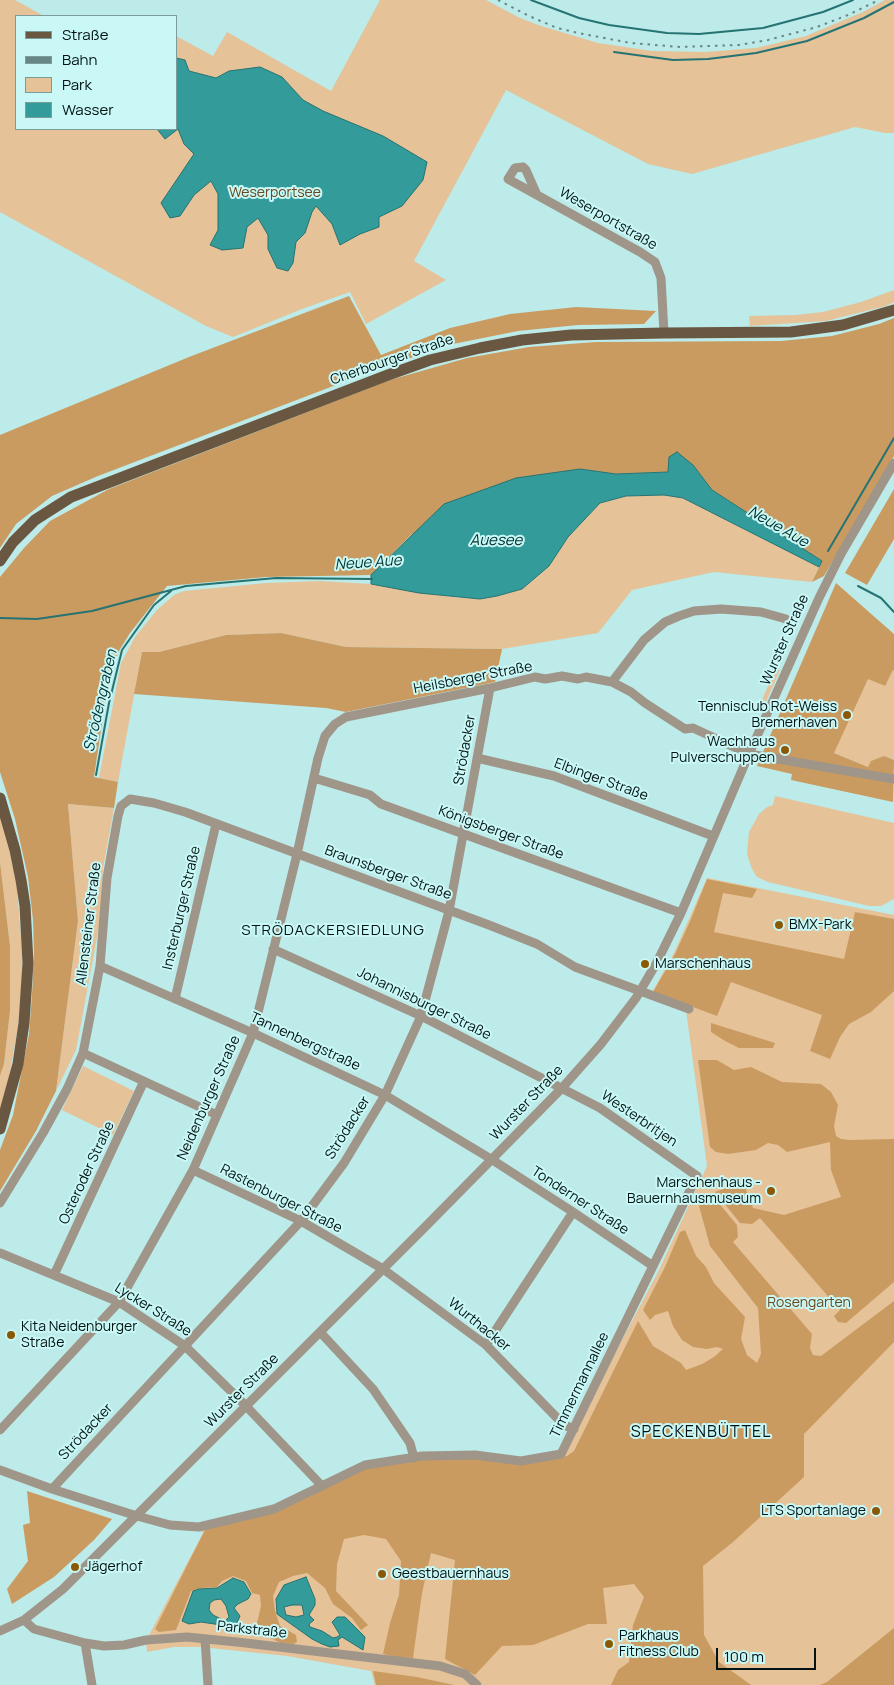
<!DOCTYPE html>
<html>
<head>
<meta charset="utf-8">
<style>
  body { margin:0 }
  #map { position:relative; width:894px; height:1685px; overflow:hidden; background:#bcebe9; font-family:Manrope,sans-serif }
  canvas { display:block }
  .legend { position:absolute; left:15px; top:15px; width:162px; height:115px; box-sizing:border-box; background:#c9f8f6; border:1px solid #7a9c9b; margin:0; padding:6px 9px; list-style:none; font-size:15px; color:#031313 }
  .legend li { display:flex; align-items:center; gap:10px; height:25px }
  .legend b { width:25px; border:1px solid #7a9c9b }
  .scale { position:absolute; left:716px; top:1648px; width:100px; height:22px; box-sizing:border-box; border:2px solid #031313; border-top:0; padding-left:6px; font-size:15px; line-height:18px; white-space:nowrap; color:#031313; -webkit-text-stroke:4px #c9f8f6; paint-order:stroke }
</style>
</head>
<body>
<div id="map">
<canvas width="894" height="1685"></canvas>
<ul class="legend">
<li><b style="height:6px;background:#695741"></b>Straße</li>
<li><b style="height:6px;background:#668786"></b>Bahn</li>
<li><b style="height:14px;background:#e5c298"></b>Park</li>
<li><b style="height:14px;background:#339c9b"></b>Wasser</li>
</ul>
<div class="scale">100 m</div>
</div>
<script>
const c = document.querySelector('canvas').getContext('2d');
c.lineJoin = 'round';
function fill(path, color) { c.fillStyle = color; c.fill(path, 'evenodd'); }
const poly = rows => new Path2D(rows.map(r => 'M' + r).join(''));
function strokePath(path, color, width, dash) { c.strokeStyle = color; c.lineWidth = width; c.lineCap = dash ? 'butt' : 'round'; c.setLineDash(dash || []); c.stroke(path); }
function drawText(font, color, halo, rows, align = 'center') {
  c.font = font + ' Manrope,sans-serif'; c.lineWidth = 4; c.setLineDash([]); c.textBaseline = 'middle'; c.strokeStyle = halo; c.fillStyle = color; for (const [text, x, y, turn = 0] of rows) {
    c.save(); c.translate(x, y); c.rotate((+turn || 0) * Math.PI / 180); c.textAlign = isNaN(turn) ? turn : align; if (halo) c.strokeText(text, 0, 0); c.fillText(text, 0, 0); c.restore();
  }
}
fill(poly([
  [0,0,15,0,44,16,16,16,16,129,176,129,176,36,213,56,227,32,331,91,380,0,486,0,518,17,538,25,598,43,652,51,705,52,756,48,806,36,863,12,885,0,894,0,894,133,885,133,855,127,692,174,648,164,506,90,414,261,446,280,366,324,350,292,302,309,233,337,206,326,0,212],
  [894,290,894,302,886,306,826,321,750,326,749,316,796,315,823,312,861,302],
  [664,495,683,498,819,567,812,582,714,572,632,590,598,633,502,649,346,647,281,633,226,635,159,652,142,652,118,782,99,778,121,663,135,637,157,610,174,595,184,591,266,583,320,581,371,584,453,597,480,599,497,596,522,589,549,566,568,537,600,503,626,496],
  [825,654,884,686,893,670,894,671,894,760,884,756,868,767,834,753],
  [776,668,780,670,761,713,757,711],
  [775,796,894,823,894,899,881,906,869,906,768,882,757,877,752,869,747,854,749,832,759,814,767,807,773,805],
  [68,804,114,808,103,868,101,916,76,1050,56,1091,78,921],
  [0,813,9,846,16,877,22,949,22,986,18,1027,7,1088,0,1111,0,1076,4,1064,10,1011,10,946,0,862],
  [707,878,894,915,894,1685,375,1685,371,1671,287,1656,201,1647,174,1647,147,1652,146,1641,203,1533,201,1528,520,1462,561,1455,658,1272,707,1166,686,1010,650,996,674,953],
  [83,1066,134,1091,113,1135,62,1110]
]), '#e5c298');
fill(poly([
  [349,296,381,355,450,328,510,314,576,307,656,311,644,324,578,325,518,331,453,344,383,367,98,476,52,496,16,524,0,548,0,435,189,357],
  [894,318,894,456,824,576,812,582,822,561,712,490,693,465,668,472,616,474,580,469,411,535,371,575,266,577,167,586,130,633,120,649,115,661,105,703,94,777,118,782,114,808,68,804,78,921,56,1091,36,1131,0,1191,0,1150,13,1115,29,1034,32,995,34,952,33,920,28,877,15,819,0,772,0,577,24,548,50,521,109,489,390,380,467,358,529,347,596,342,781,341,832,336,879,324],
  [894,489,894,539,867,585,845,573],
  [836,583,894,634,894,671,893,670,885,686,868,679,834,753,868,767,871,761,884,756,894,760,893,802,791,780,792,774,757,766],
  [281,633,346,647,502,649,495,682,346,712,326,708,134,694,142,652,159,652,226,635],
  [0,862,10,946,10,1011,4,1064,0,1076],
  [707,879,757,889,752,898,723,893,714,932,844,959,855,912,894,919,894,991,871,1012,849,1024,840,1037,830,1059,810,1051,822,1015,731,982,717,1016,653,992,675,954,691,919],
  [711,1023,775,1043,773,1048,739,1048,725,1041,711,1032],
  [698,1060,717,1060,734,1070,751,1067,782,1082,821,1084,831,1092,838,1105,834,1126,836,1136,841,1139,850,1140,894,1139,894,1282,846,1323,838,1322,834,1316,840,1310,760,1218,752,1224,740,1223,715,1192,743,1182,753,1208,784,1215,841,1197,831,1170,830,1142,787,1152,778,1145,768,1143,756,1150,728,1154,716,1152,710,1147],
  [712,1195,737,1225,738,1237,733,1242,812,1334,810,1348,813,1355,821,1356,894,1301,894,1342,804,1434,804,1477,733,1542,703,1566,704,1635,719,1662,751,1685,611,1685,618,1670,629,1662,633,1625,644,1597,634,1584,603,1588,607,1624,588,1624,533,1645,502,1646,475,1675,445,1659,455,1560,431,1553,422,1593,413,1658,395,1657,383,1654,390,1623,399,1595,401,1561,386,1539,364,1535,344,1539,337,1564,336,1591,368,1625,361,1630,352,1618,333,1604,325,1588,307,1573,293,1576,279,1582,273,1596,275,1611,280,1626,296,1635,297,1642,293,1644,280,1643,267,1636,257,1623,261,1606,260,1595,252,1593,246,1581,233,1576,222,1581,217,1587,202,1588,191,1591,176,1630,159,1632,155,1629,206,1528,276,1510,365,1467,414,1460,475,1458,520,1463,567,1456,574,1451,638,1321,653,1346,681,1363,686,1370,702,1364,714,1357,723,1349,717,1347,707,1349,693,1347,682,1340,673,1326,668,1311,655,1315,650,1320,643,1310,665,1267,680,1232,685,1230,696,1256,706,1267,714,1283,745,1317,741,1339,747,1355,757,1363,761,1354,758,1308,710,1246,699,1206],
  [27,1491,112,1519,94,1540,54,1577,12,1604,7,1589,28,1561,23,1525,30,1523],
  [894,1628,894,1685,820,1685,827,1682],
  [373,1671,417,1677,454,1685,376,1685]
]), '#ca9b61');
const water = poly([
  [176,58,185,60,189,71,216,78,229,71,260,67,282,77,303,100,323,111,383,136,427,162,423,180,402,206,379,217,379,227,360,234,340,245,332,224,316,206,312,212,305,233,296,242,293,263,288,271,277,268,268,249,268,235,258,218,247,227,243,248,222,250,210,245,218,230,218,194,211,181,194,195,180,216,170,218,161,203,194,154,184,144,178,129,165,139,157,129,176,129,176,58],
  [677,452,693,465,712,490,822,561,819,567,683,498,664,495,626,496,600,503,568,537,549,566,522,589,497,596,480,599,419,593,371,584,371,575,444,504,516,478,580,469,616,474,668,472,669,457,677,452],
  [306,1577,315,1599,315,1605,309,1615,314,1620,309,1624,310,1627,322,1631,333,1638,337,1637,340,1635,332,1622,337,1617,345,1617,365,1637,363,1650,342,1637,338,1640,339,1646,330,1647,322,1644,312,1639,277,1614,276,1599,284,1585,306,1577],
  [292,1605,302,1605,304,1615,296,1617,286,1615,284,1607,292,1605],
  [233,1578,244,1582,251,1594,248,1599,238,1604,234,1608,240,1616,237,1623,228,1626,201,1622,189,1624,182,1621,193,1591,199,1589,217,1588,233,1578],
  [221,1599,226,1606,229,1617,225,1621,213,1615,209,1610,210,1603,214,1600,221,1599]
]);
fill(water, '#339c9b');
strokePath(water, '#257372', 1);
strokePath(poly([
  [531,0,579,18,609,25,667,33,699,34,763,28,823,12,853,0],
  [614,52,673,60,708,59,756,53,807,41,864,18,894,2],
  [828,551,894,438],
  [858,586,881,598,894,612],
  [0,618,37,619,92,611,186,586,276,578,372,579],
  [96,775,109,703,122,650,154,605,171,591]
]), '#257372', 2);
strokePath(poly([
  [537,195,526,170,523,167,515,168,508,179,537,195,640,252,655,262,661,278,664,333],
  [612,682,644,640,665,622,679,616,694,611,721,609,761,612,786,619],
  [477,758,554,776,713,836],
  [314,778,370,795,381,804,681,913],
  [100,966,253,1033,385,1095,491,1159,573,1212,653,1266],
  [175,999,216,824],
  [83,1053,217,1115],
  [193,1170,301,1221,383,1269,486,1345,564,1425,574,1429],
  [0,1203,43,1133,67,1089,83,1053,100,966,107,878,118,816,121,806,130,799,154,803,185,812,489,925,537,944,575,967,689,1009],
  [0,1253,119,1302,185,1346,246,1406,322,1486],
  [54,1275,144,1081],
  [320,1332,373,1389,410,1443,414,1458],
  [486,1345,573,1212],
  [0,1430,119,1302,193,1170,253,1033,297,854,318,758,325,736,335,724,346,717,490,688,535,677,545,679,562,676,578,679,586,677,612,682,631,692,645,703,685,729,693,728,749,754,894,779],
  [0,1470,52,1489,137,1516,170,1525,199,1527,274,1509,365,1465,422,1456,475,1455,521,1461,561,1454,565,1446,697,1176,600,1108,421,1016,273,949],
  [52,1489,301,1221,344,1163,385,1095,421,1016,449,911,490,688],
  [24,1620,34,1629,85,1643,104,1646,124,1645,146,1640,187,1637,237,1642,440,1666,465,1674,477,1685],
  [0,1631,24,1620,63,1589,427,1225,562,1088,601,1044,636,998,657,962,681,913,749,754,819,598,841,554,894,463],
  [205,1639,208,1685],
  [85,1643,92,1685]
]), '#9f9588', 9);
strokePath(poly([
  [0,561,13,542,35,520,71,497,388,375,430,360,480,348,522,340,571,335,664,333,791,332,843,325,894,310],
  [0,798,15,850,21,880,25,906,28,963,24,1023,18,1064,0,1129]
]), '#695741', 11);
strokePath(poly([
  [498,0,529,16,557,28,583,34,631,43,680,47,739,45,768,40,817,27,848,15,879,0]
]), '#668786', 2, [2.5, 5]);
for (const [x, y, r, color] of [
  [847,715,5,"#8b5904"],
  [785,750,5,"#8b5904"],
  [779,925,5,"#8b5904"],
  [645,964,5,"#8b5904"],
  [771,1191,5,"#8b5904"],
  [11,1335,5,"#8b5904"],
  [876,1511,5,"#8b5904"],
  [75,1567,5,"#8b5904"],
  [382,1574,5,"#8b5904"],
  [609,1644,5,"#8b5904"]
]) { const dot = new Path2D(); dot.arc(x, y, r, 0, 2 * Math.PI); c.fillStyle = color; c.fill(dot); strokePath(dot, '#c9f8f6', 2); }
drawText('14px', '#6a491e', '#c9f8f6', [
  ["Weserportsee",275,193],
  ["Rosengarten",809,1303]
]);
drawText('14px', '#031313', '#c9f8f6', [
  ["Weserportstraße",608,219,30],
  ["Cherbourger Straße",392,360,-19],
  ["Wurster Straße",785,640,-66],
  ["Heilsberger Straße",473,678,-11],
  ["Strödacker",465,750,-80],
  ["Elbinger Straße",601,780,20],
  ["Königsberger Straße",501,833,20],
  ["Braunsberger Straße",388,873,20],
  ["Insterburger Straße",182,908,-77],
  ["Allensteiner Straße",89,924,-83],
  ["Johannisburger Straße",424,1004,26],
  ["Tannenbergstraße",305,1042,25],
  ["Neidenburger Straße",209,1098,-66],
  ["Wurster Straße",527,1103,-46],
  ["Westerbritjen",639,1119,34],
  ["Strödacker",348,1128,-58],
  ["Osteroder Straße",87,1173,-65],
  ["Rastenburger Straße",281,1199,27],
  ["Tonderner Straße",580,1201,33],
  ["Lycker Straße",153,1310,32],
  ["Wurthacker",479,1325,39],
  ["Timmermannallee",580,1385,-64],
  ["Wurster Straße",242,1391,-45],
  ["Strödacker",86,1432,-47],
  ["Parkstraße",252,1630,6]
]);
drawText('14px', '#031313', '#c9f8f6', [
  ["Tennisclub Rot-Weiss",837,707,"right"],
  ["Bremerhaven",837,723,"right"],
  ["Wachhaus",775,742,"right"],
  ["Pulverschuppen",775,758,"right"],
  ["BMX-Park",789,925],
  ["Marschenhaus",655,964],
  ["Marschenhaus -",761,1183,"right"],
  ["Bauernhausmuseum",761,1199,"right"],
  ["Kita Neidenburger",21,1327],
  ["Straße",21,1343],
  ["LTS Sportanlage",866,1511,"right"],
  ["Jägerhof",85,1567],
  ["Geestbauernhaus",392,1574],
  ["Parkhaus",619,1636],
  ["Fitness Club",619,1652]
], 'left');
drawText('italic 15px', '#003131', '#c9f8f6', [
  ["Neue Aue",778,527,30],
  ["Auesee",496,541],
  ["Neue Aue",368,563,-4],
  ["Strödengraben",101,701,-77]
]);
c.letterSpacing = '1px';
drawText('15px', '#031313', '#c9f8f6', [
  ["STRÖDACKERSIEDLUNG",333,931]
]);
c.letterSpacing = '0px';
c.letterSpacing = '1px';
drawText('16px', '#031313', '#c9f8f6', [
  ["SPECKENBÜTTEL",701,1433]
]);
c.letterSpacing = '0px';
</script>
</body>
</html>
